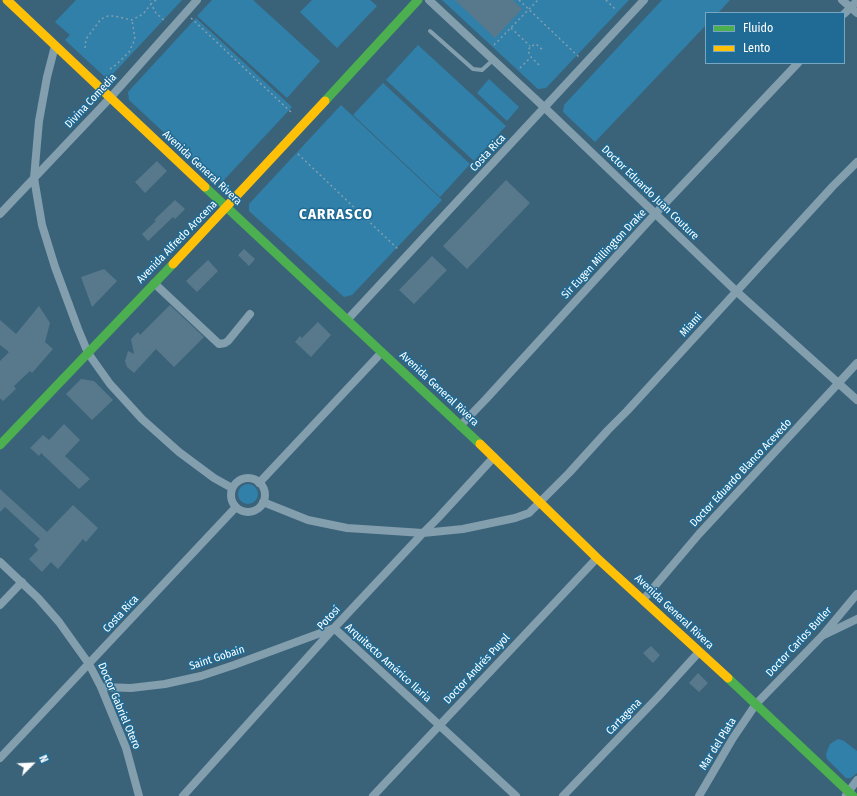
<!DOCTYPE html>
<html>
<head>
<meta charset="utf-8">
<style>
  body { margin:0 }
  #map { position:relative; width:857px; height:796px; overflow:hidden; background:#3a637a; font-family:"Fira Sans Condensed",sans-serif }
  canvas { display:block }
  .legend { position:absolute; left:705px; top:12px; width:140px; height:52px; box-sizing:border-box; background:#1f6b95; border:1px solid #79a6bf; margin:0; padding:5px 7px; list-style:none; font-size:12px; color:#fff }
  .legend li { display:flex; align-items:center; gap:8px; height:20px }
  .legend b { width:20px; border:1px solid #79a6bf }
  .north { position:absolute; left:12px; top:744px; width:40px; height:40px; -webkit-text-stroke:3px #1f6b95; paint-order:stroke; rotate:66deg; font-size:11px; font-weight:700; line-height:16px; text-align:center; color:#fff }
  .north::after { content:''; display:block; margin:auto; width:14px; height:18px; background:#fff; clip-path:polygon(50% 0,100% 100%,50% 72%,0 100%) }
</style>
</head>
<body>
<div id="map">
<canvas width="857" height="796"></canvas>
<ul class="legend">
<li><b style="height:5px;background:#4caf50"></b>Fluido</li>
<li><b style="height:5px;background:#ffc107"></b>Lento</li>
</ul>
<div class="north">N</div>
</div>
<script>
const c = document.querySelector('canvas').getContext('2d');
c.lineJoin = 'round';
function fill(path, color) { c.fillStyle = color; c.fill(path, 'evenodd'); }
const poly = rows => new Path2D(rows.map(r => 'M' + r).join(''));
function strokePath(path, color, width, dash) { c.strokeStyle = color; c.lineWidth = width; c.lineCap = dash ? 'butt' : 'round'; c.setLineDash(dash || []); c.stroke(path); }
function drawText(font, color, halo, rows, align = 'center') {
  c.font = font + ' "Fira Sans Condensed",sans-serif'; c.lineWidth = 3; c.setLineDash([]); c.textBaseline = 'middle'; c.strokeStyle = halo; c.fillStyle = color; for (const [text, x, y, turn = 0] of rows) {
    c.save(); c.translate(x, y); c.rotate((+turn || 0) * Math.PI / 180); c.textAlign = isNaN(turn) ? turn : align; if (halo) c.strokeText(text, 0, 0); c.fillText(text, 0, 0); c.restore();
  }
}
fill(poly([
  [76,0,182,0,111,76,104,76,65,40,70,35,55,22],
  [212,0,253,0,320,61,287,98,197,16],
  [312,0,370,0,377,6,337,48,300,12],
  [442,0,629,0,546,88,538,89],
  [662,0,730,0,718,13,706,13,706,25,595,142,563,112,564,105],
  [196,18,292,107,223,181,216,181,129,100,128,92],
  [418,45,506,126,474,161,386,80],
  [489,79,519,107,507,121,477,93],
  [383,83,470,164,440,197,353,115],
  [341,105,442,200,352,295,344,297,249,211,249,204],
  '238 494a10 10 0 1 1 20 0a10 10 0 1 1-20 0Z',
  [838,739,844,741,857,751,857,773,851,778,846,778,827,759,826,754,830,744]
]), '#3080aa');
fill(poly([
  [455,0,513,0,522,9,495,38],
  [157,161,167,171,145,193,135,182],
  [506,180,530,203,467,269,443,246],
  [175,200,185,209,175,219,173,217,148,241,142,234,156,221,154,220],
  [244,249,255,259,249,266,238,255],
  [432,256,447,270,414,304,399,290],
  [208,260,218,271,197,292,186,281],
  [104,269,117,281,92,307,81,277],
  [170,305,204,337,174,367,156,349,134,373,127,367,125,361,128,351,134,354,131,339,138,332,140,335],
  [39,306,50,323,45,342,53,349,32,373,30,371,14,386,16,389,3,401,0,398,0,361,9,352,0,345,0,320,16,334],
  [318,322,331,335,311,357,295,342,300,336,302,338],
  [81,379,94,381,113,400,92,420,66,394],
  [64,424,80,440,65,456,90,479,79,489,41,453,39,456,30,448,43,435,49,440],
  [0,489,47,532,73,505,98,528,86,542,83,539,58,569,51,562,42,572,29,559,38,550,34,545,40,539,5,507,0,512],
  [651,646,660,655,653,663,643,653],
  [698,673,708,683,699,692,689,683]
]), '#58798b');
strokePath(poly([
  [156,0,151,4,156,13,166,22],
  [519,0,580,58],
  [606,0,615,9],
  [191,18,292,113],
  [511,28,530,46],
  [494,45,538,0],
  [85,48,86,39,101,19,108,16,114,16,132,20,143,14,151,4,150,0],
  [539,65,531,57,528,51,530,47,536,44,544,51],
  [520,68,531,57],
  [110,69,117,64,129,52,135,39,132,20],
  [298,154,399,250]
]), '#839ead', 1.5, [2, 3]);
strokePath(poly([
  [430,31,473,69,482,70,493,60]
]), '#839ead', 4);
strokePath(poly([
  [429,0,545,108,736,291,857,400],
  [842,0,857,13],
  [844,14,857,1],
  [55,46,47,77,39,121,34,178,42,225,55,267,78,329,88,353,110,384,142,419,179,452,214,478,232,488],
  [0,214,110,98,197,0],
  [154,283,219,344,225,343,228,341,250,314],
  [348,319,644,0],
  [460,426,486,399,655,214,798,63],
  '231 495a17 17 0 1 1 34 0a17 17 0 1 1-34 0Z',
  [259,483,382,352],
  [263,502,308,520,347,528,423,533,463,529,515,518,529,513,569,473,608,430,627,411,833,186,857,162],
  [0,562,38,598,59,622,89,664,101,687,126,748,139,796],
  [643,600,699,534,857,363],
  [0,605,22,582],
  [824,635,857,619],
  [101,687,131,688,165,684,201,676,234,665,334,628,516,796],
  [0,758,236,507],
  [846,795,857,780],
  [183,796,334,628,423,533,438,518,494,457],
  [373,796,597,558],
  [563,796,658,697,699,652],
  [699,796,733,738,756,704,822,636,857,594]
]), '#839ead', 8);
strokePath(poly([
  [325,101,418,0],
  [205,187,480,444],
  [0,445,173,264],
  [728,678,853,796]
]), '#4caf50', 9);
strokePath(poly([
  [7,0,205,187],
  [173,264,325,101],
  [480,444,597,558,728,678]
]), '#ffc107', 9);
drawText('11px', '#fff', '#1f6b95', [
  ["Divina Comedia",91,101,-47],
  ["Costa Rica",488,153,-47],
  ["Avenida General Rivera",202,168,43],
  ["Doctor Eduardo Juan Couture",650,193,44],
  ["Avenida Alfredo Arocena",177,242,-46],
  ["Sir Eugen Millington Drake",604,254,-47],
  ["Miami",691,325,-48],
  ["Avenida General Rivera",439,389,43],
  ["Doctor Eduardo Blanco Acevedo",741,473,-47],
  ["Avenida General Rivera",674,612,43],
  ["Costa Rica",121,614,-47],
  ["Potosí",329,618,-47],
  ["Doctor Carlos Butler",799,642,-47],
  ["Saint Gobain",217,658,-18],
  ["Arquitecto Américo Ilaria",388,663,42],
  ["Doctor Andrés Puyol",477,669,-47],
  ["Doctor Gabriel Otero",119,706,67],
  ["Cartagena",624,717,-46],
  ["Mar del Plata",718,744,-58]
]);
c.letterSpacing = '1px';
drawText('bold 15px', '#fff', '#1f6b95', [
  ["CARRASCO",336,215]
]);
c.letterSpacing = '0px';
</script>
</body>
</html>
